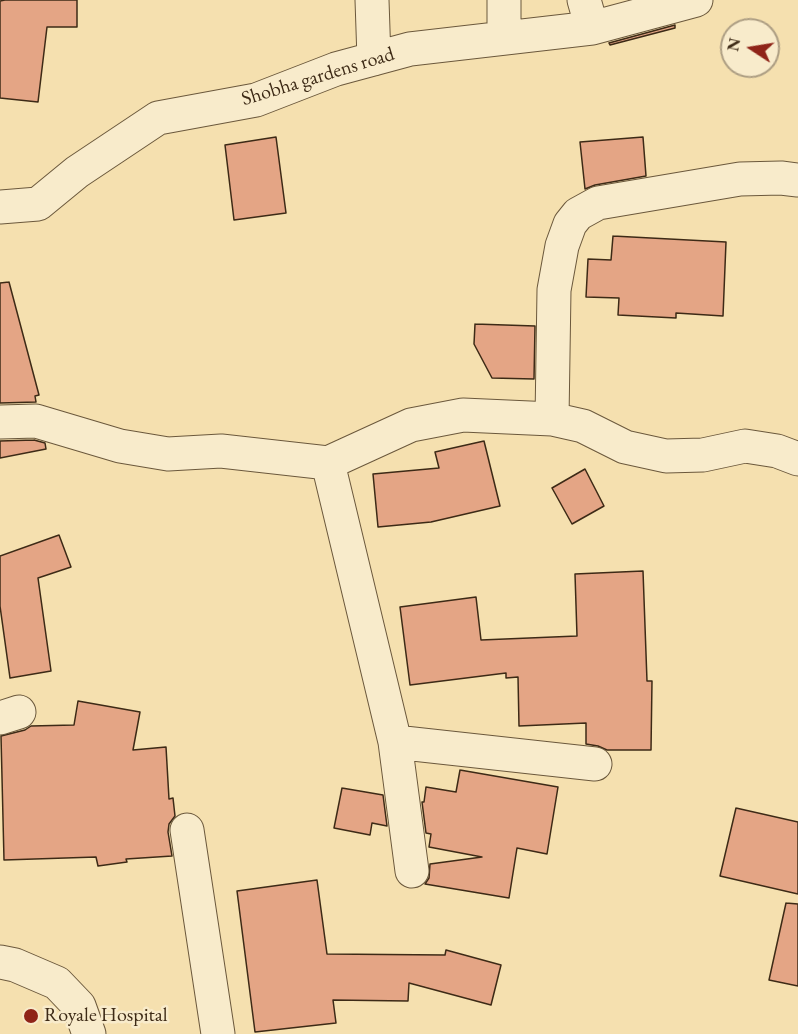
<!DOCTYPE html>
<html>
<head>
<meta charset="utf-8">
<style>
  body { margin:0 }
  #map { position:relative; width:798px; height:1034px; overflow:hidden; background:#f5e0af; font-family:"EB Garamond",serif }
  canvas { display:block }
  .north { position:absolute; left:720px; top:18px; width:60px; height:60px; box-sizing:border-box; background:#f8ebcb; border:2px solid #ad9e83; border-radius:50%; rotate:282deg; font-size:16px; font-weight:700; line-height:24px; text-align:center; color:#3d2a16 }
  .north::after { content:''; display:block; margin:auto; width:21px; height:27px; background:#8f2418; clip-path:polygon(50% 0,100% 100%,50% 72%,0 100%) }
</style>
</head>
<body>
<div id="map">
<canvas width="798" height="1034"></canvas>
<div class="north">N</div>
</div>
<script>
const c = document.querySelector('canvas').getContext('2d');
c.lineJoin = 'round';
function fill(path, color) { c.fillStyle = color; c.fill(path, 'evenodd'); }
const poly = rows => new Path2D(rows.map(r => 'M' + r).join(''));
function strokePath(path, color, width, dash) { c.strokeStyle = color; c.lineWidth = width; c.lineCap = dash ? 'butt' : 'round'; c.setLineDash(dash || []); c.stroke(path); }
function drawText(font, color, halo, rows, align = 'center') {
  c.font = font + ' "EB Garamond",serif'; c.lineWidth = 5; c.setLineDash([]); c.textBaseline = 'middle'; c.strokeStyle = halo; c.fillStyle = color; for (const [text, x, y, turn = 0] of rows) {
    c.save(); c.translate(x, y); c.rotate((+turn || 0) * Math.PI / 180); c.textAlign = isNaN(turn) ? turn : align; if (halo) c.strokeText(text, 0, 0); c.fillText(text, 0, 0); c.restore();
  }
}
const building = poly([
  [5,0,77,0,77,27,47,27,38,102,0,98,0,1,5,0],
  [675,25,675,28,610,45,609,43,675,25],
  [276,137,286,213,234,220,225,145,276,137],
  [643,137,646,176,595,185,585,189,580,142,643,137],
  [613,236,726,242,723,316,676,313,676,318,618,315,619,298,586,297,588,259,611,260,613,236],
  [9,282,39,395,35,396,36,402,0,403,0,283,9,282],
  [475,324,535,326,534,379,492,378,474,344,475,324],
  [34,440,45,443,46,449,0,458,0,441,34,440],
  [484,441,500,506,431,522,378,527,373,474,439,468,435,452,484,441],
  [585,469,604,506,572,524,552,488,585,469],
  [59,535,71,567,38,578,51,671,10,678,0,606,0,556,59,535],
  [643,571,647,681,652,681,651,750,607,750,598,746,586,744,586,723,519,726,518,677,506,678,506,673,410,685,400,607,476,597,481,640,577,636,575,574,643,571],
  [78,701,140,712,133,750,166,747,169,799,173,798,175,816,169,824,168,832,172,856,126,859,127,862,98,866,96,857,4,860,1,736,25,730,31,726,74,725,78,701],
  [460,770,558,787,547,854,517,848,509,898,425,884,429,878,430,864,482,857,429,847,431,834,426,833,422,802,424,802,426,787,456,792,460,770],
  [342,788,383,795,387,826,372,823,370,835,334,828,342,788],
  [736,808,798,822,798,894,720,876,736,808],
  [317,880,327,954,445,955,446,950,501,965,491,1005,409,983,408,1001,333,1000,336,1023,255,1032,237,891,317,880],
  [786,903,798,904,798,986,769,980,786,903]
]);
fill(building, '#e4a585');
strokePath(building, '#3d2a16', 1.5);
const minor = poly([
  [372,0,374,59],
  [504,0,504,38],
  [584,0,592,28],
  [0,207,38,204,77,172,158,118,256,100,336,69,410,49,592,28,696,0],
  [552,419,554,290,562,246,570,224,578,214,598,203,740,179,781,178,798,180],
  [0,422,36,421,120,446,168,454,221,451,328,463,411,425,463,415,552,419,583,426,625,447,666,456,703,455,745,446,777,451,798,459],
  [328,463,395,742,412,871],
  [0,718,19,712],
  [395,742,595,764],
  [187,830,218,1034],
  [0,962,15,965,57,983,79,1006,89,1034]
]);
strokePath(minor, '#6b583c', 35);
strokePath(minor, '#f8ebcb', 33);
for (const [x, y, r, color] of [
  [31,1016,8,"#8f2418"]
]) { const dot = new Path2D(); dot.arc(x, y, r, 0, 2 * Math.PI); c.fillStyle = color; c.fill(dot); strokePath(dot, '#f8ebcb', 2); }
drawText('20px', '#3d2a16', '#f8ebcb', [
  ["Shobha gardens road",318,77,-17]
]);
drawText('20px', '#3d2a16', '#f8ebcb', [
  ["Royale Hospital",44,1016]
], 'left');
</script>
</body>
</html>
